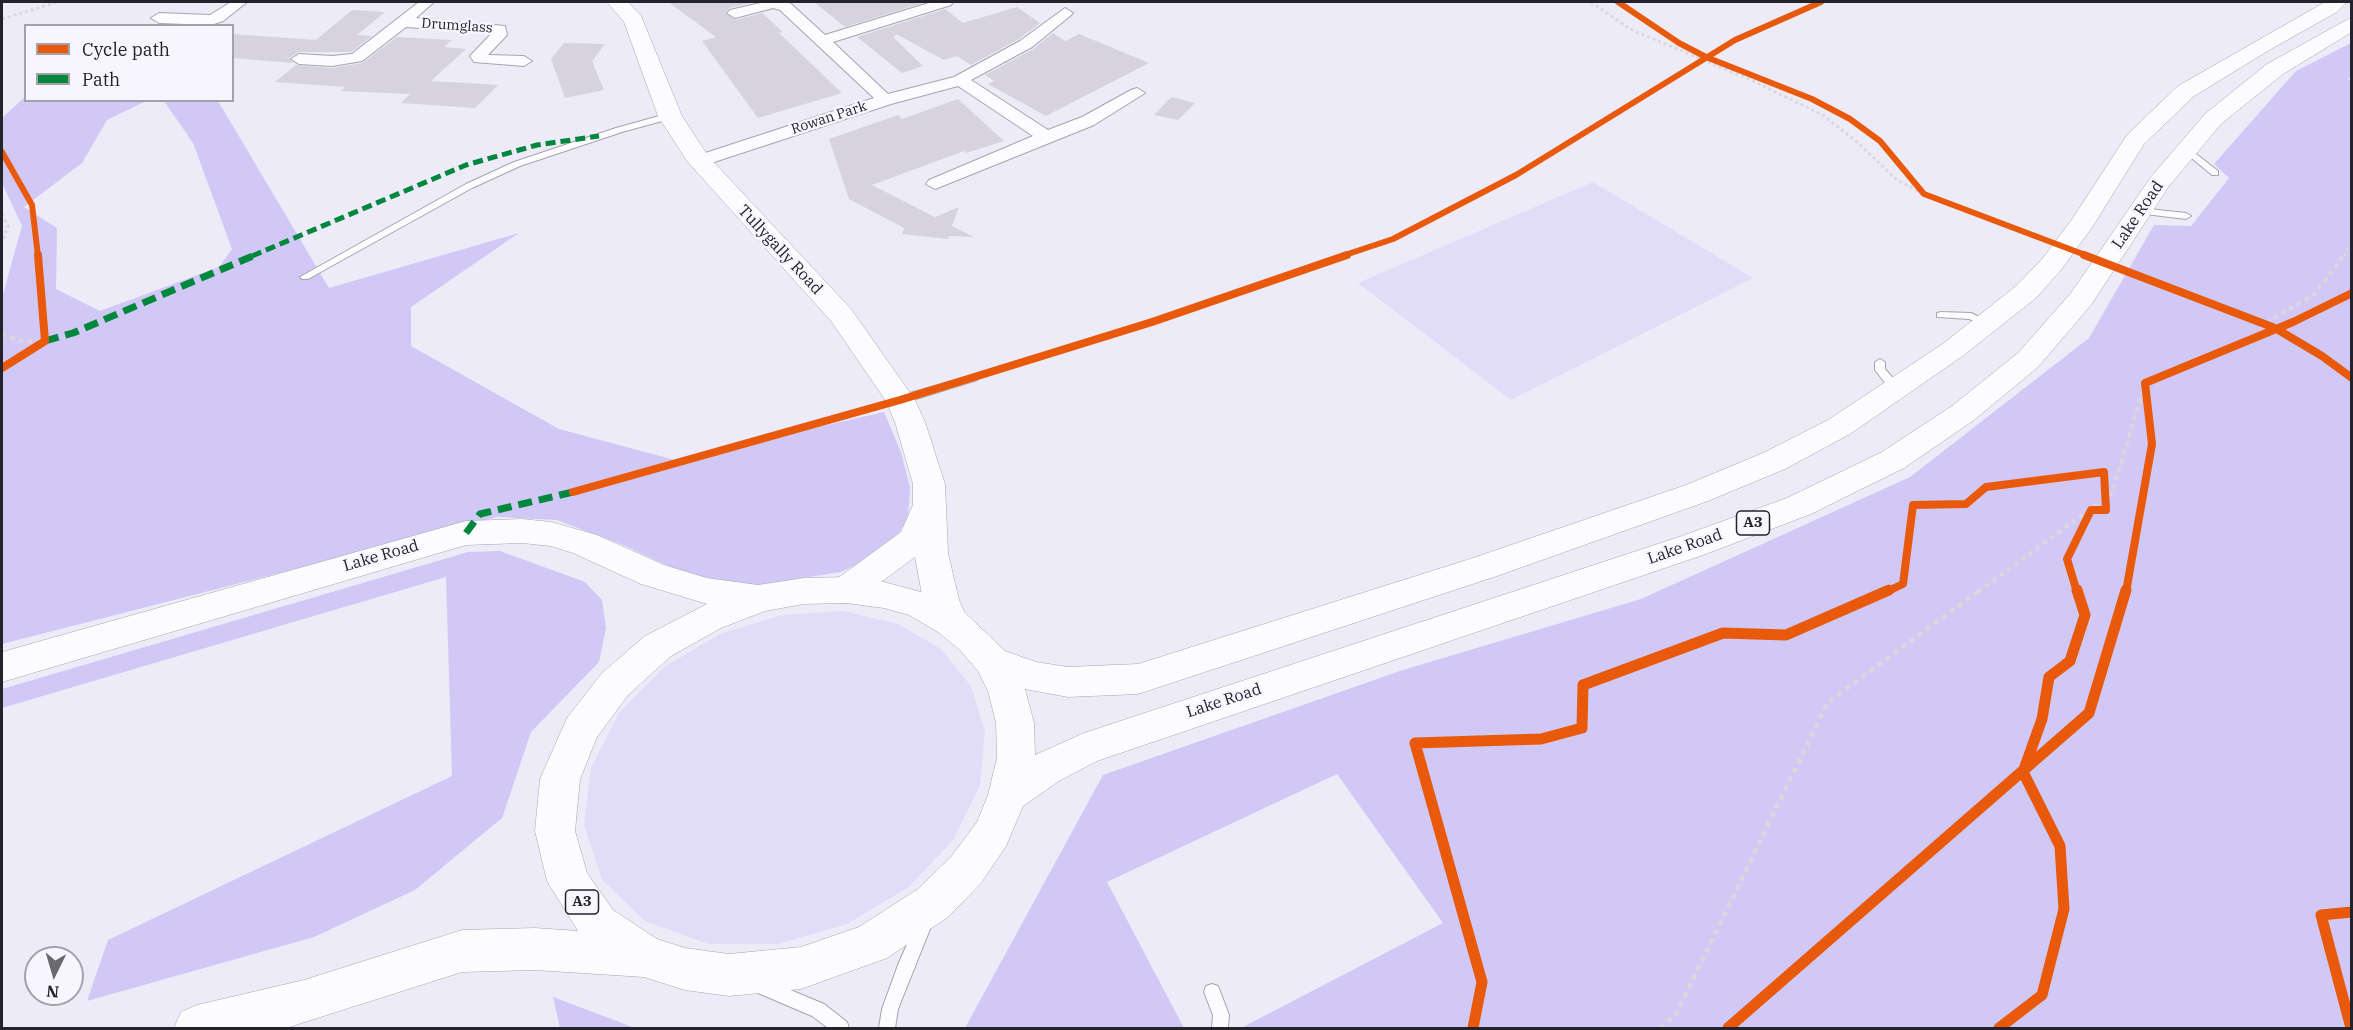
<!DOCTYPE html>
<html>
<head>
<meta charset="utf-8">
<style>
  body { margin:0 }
  #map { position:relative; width:2353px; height:1030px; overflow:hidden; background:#eeebf8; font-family:"IBM Plex Serif",serif }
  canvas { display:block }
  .frame { position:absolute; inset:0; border:3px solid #24222a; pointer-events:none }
  .legend { position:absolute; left:24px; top:24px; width:210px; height:78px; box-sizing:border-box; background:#f7f6ff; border:2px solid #a3a1aa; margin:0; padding:8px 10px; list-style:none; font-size:18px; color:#24222a }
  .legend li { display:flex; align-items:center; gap:12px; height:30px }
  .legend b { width:30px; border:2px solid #a3a1aa }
  .north { position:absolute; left:24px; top:946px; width:60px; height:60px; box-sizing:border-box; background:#f7f6ff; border:2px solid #a3a1aa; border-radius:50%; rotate:185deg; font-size:16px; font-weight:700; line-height:24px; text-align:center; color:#24222a }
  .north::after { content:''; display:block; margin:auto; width:21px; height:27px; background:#6b6872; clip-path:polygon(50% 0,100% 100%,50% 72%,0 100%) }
</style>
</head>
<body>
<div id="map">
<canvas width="2353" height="1030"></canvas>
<div class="frame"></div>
<ul class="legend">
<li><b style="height:8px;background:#e8590c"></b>Cycle path</li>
<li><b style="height:8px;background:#00873e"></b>Path</li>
</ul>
<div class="north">N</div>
</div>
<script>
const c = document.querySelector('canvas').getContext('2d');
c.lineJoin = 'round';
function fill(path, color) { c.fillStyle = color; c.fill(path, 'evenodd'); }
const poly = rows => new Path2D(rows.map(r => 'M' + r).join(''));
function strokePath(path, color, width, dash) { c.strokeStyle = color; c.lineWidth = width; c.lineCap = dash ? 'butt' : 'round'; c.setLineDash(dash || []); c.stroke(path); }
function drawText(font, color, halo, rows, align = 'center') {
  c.font = font + ' "IBM Plex Serif",serif'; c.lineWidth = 5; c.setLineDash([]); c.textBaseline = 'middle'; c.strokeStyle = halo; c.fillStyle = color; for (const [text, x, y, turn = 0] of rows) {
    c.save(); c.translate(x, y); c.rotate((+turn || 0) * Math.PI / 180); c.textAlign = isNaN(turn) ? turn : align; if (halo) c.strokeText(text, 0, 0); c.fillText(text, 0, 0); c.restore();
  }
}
fill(poly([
  [1593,182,1753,278,1511,400,1358,283],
  [843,611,898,624,941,649,971,686,985,732,980,785,954,839,909,887,847,924,778,944,708,944,645,921,602,880,584,825,591,768,619,713,664,667,720,634,782,615]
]), '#e1ddf8');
fill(poly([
  [2351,43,2351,77,2348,79,2352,83,2351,1028,1241,1028,1443,923,1337,774,1107,882,1184,1028,965,1028,1103,775,1403,670,1641,599,1910,477,2089,338,2154,225,2191,226,2229,178,2214,164,2296,71],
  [25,97,26,100,146,101,107,120,82,163,24,207,57,228,56,289,100,311,219,267,232,249,193,143,164,101,218,101,329,288,519,233,411,307,411,346,559,429,675,460,884,412,901,452,910,488,908,518,896,538,875,556,841,572,751,586,710,580,668,566,623,545,557,520,498,517,2,644,2,298,22,226,2,183,2,118],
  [500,551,585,582,602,600,606,628,599,662,531,732,502,818,415,890,314,937,87,1001,108,940,452,776,446,577,2,708,2,689,468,552],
  [553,997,635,1028,560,1028]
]), '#d1c8f5');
fill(poly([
  [668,2,748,2,750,3,729,8,725,13,736,20,762,13,783,32,779,33,842,93,758,118,702,41,716,37],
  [814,2,926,2,845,27],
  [1017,7,1040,23,1019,39,971,65,957,56,944,60,896,34,894,38,923,66,902,73,857,37,945,9,963,23],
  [352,10,385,12,357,35,372,36,351,52,299,52,289,58,293,63,232,58,232,34,316,40],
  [1053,33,1065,41,1079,34,1149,63,1046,116,988,84,994,81,985,75,1033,49],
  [397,37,452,40,444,47,466,49,431,81,498,85,475,108,401,103,410,94,341,91,345,87,275,82,296,65,332,68,362,63],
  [564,43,605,44,592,61,604,90,565,98,551,59],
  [1171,97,1195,103,1178,120,1154,115],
  [958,99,1004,141,966,153,964,151,872,185,935,217,959,207,952,226,974,237,949,236,948,239,902,234,904,228,849,199,829,139,898,115,902,119]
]), '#d6d3de');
const lane = poly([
  [670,113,673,114,673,118,622,132,520,166,472,188,308,279,302,279,300,277,466,184,514,162,616,128,670,113],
  [2186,146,2218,171,2218,175,2212,175,2183,151,2182,149,2186,146],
  [2140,208,2186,213,2191,216,2186,219,2137,213,2137,209,2140,208],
  [1941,312,1971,313,1992,323,1987,326,1969,319,1937,317,1937,313,1941,312],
  [1880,359,1885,362,1885,369,1901,387,1902,390,1901,393,1893,393,1875,370,1875,362,1880,359],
  [973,375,978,378,977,380,900,404,895,400,896,397,973,375],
  [924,917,930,919,932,924,898,1009,895,1028,879,1028,882,1009,898,965,918,919,924,917],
  [764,979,824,1004,847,1022,849,1028,828,1028,812,1016,758,993,756,987,758,981,764,979],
  [1212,984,1218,986,1229,1015,1228,1028,1212,1028,1213,1015,1204,992,1206,986,1212,984]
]);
const street = poly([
  [231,2,247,2,223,21,211,25,159,23,151,18,159,13,210,15,231,2],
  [419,2,434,2,416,18,505,26,507,35,488,55,524,56,532,61,524,66,474,62,470,56,492,33,406,27,362,61,332,66,299,64,291,59,299,54,332,56,352,54,419,2],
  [765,2,790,3,825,35,932,2,953,2,951,5,833,42,888,94,954,77,1020,41,1065,8,1073,13,1070,16,1032,47,971,80,1048,130,1082,117,1131,90,1137,88,1145,93,1094,125,935,189,926,184,929,180,1033,136,958,86,891,104,705,165,693,165,690,161,693,157,874,98,780,10,773,8,735,18,727,13,730,10,765,2]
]);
const secondary = poly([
  [607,2,628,2,641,16,682,116,708,156,851,309,915,400,925,422,945,484,948,553,959,600,969,622,964,632,951,636,938,632,923,600,915,557,858,599,846,603,834,599,829,590,834,581,901,532,913,505,913,484,895,422,886,401,831,321,687,161,658,116,624,22,607,2]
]);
const highway = poly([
  [2325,2,2347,2,2337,12,2271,49,2194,96,2144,144,2093,226,2061,270,2036,298,1964,355,1850,434,1785,469,1708,501,1497,576,1138,694,1068,697,1025,689,1034,723,1035,755,1084,733,1679,537,1787,498,1882,452,1952,406,2018,353,2071,293,2151,177,2205,114,2267,64,2352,17,2352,32,2283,74,2221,124,2169,186,2091,305,2038,367,1974,420,1904,468,1811,514,1703,555,1097,761,1059,781,1023,806,1006,846,981,883,948,917,887,958,801,989,729,996,685,990,644,977,535,970,462,972,286,1028,174,1028,181,1012,197,1005,304,980,462,930,535,928,578,931,547,881,535,831,540,779,567,718,602,673,645,636,707,604,641,584,573,553,551,546,522,543,466,545,2,682,2,652,466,521,522,519,551,522,597,535,664,565,707,578,758,585,804,578,846,577,884,582,932,595,964,612,1005,651,1036,662,1068,667,1138,664,1473,558,1686,485,1763,453,1828,420,1944,343,2016,286,2043,258,2073,218,2127,135,2178,86,2325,2],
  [846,603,884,608,909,615,938,632,960,650,978,671,988,691,996,723,997,758,988,795,977,822,951,857,918,889,859,927,801,947,729,954,685,948,657,939,613,910,587,873,575,831,580,779,597,737,628,695,671,656,721,628,765,611,804,604,846,603]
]);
strokePath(lane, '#a5a4ad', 2);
strokePath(street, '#a5a4ad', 2);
strokePath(secondary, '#a5a4ad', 1);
strokePath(highway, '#a5a4ad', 1);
strokePath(poly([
  [1591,2,1630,29,1751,80,1821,114,1856,141,1897,180,1924,194],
  [2,19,57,2],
  [2,214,8,227,2,241],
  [2344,256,2352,239]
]), '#dad8dd', 3, [3, 3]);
strokePath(poly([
  [2275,328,2275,317,2314,295,2344,255],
  [2,334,21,341,45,341],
  [1978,592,2112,493,2145,383]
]), '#dad8dd', 4, [4.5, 4.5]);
strokePath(poly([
  [1660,1028,1676,1014,1828,702,1980,590]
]), '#dad8dd', 4.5, [5, 5]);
fill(lane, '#fcfcfe');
fill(street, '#fcfcfe');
fill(secondary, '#fcfcfe');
fill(highway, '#fcfcfe');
strokePath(poly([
  [252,256,466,165,537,145,599,136]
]), '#00873e', 5, [10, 5]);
strokePath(poly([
  [45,341,73,333,255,255],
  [466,533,480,514,577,491]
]), '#00873e', 7, [14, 7]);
strokePath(poly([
  [1618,2,1679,43,1706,57,1812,99,1850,119,1880,141,1924,194,2088,256],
  [2,152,32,205,38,256],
  [1342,256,1393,239,1516,175,1735,40,1821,2]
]), '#e8590c', 6);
strokePath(poly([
  [2084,255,2275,328,2322,356,2352,378],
  [2,368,45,341,38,255],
  [573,492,900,400,1152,322,1347,255],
  [1886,592,1903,584,1913,505,1966,504,1986,487,2104,472,2106,510,2091,510,2067,559,2077,592],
  [2126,592,2152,444,2145,383,2293,322,2352,293]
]), '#e8590c', 8);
strokePath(poly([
  [1473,1028,1482,982,1415,743,1541,739,1582,728,1583,685,1723,633,1786,635,1889,590],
  [1728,1028,2089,713,2126,590],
  [1999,1028,2042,995,2064,909,2060,846,2023,772,2042,719,2049,677,2070,661,2085,615,2077,590],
  [2351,1028,2321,915,2352,912]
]), '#e8590c', 11);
drawText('14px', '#24222a', '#f7f6ff', [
  ["Drumglass",457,26,4],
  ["Rowan Park",829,118,-18]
]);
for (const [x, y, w] of [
  [1753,523,33],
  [582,902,33]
]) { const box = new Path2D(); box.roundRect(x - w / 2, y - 12, w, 24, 4.5); c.fillStyle = '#f7f6ff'; c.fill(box); strokePath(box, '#24222a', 1.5); }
drawText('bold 15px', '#24222a', null, [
  ["A3",1753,523],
  ["A3",582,902]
]);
drawText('16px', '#24222a', '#f7f6ff', [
  ["Lake Road",2138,215,-56],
  ["Tullygally Road",780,250,47],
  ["Lake Road",1685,547,-19],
  ["Lake Road",381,556,-16],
  ["Lake Road",1224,701,-18]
]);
</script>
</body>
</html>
